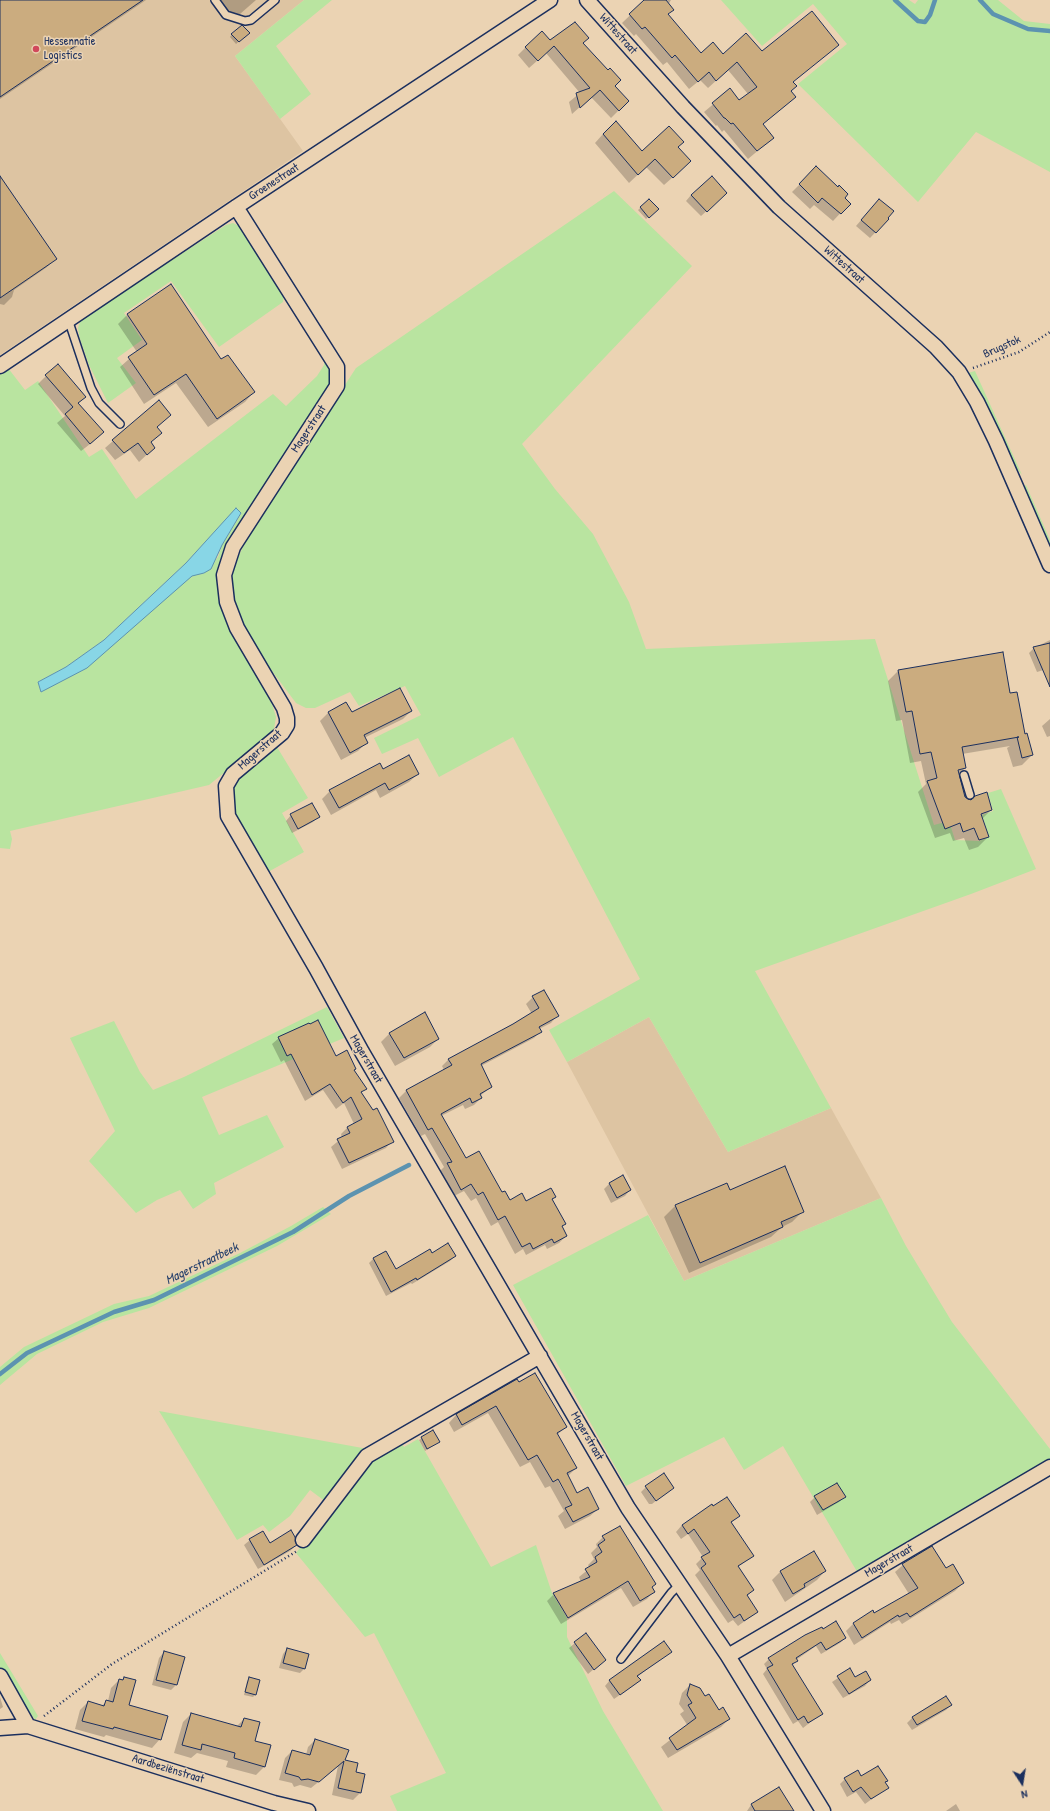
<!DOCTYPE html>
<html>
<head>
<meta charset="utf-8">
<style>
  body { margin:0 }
  #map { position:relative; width:1050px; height:1811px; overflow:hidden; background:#ebd3b3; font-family:"Patrick Hand",sans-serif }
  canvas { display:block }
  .north { position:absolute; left:1002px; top:1763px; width:40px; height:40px; -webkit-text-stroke:3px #ebd3b3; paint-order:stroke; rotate:168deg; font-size:11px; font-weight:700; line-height:16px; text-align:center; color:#1b2f5e }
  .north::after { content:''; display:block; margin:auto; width:14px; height:18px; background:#1b2f5e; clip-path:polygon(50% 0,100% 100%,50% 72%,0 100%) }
</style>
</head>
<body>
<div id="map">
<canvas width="1050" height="1811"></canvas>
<div class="north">N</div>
</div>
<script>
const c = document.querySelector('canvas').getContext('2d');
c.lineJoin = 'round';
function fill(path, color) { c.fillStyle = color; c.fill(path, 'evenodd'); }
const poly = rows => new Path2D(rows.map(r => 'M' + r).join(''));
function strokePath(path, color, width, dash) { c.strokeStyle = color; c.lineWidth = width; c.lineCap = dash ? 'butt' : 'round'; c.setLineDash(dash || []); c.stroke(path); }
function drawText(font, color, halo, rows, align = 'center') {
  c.font = font + ' "Patrick Hand",sans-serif'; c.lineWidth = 3; c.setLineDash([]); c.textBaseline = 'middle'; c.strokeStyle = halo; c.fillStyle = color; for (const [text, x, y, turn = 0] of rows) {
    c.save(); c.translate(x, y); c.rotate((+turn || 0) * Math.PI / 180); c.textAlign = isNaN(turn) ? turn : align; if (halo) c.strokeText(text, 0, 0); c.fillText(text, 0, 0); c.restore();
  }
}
fill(poly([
  [0,0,304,0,235,56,303,151,0,355],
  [649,1017,728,1152,831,1108,881,1198,684,1281,567,1062]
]), '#ddc4a2');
fill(poly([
  [304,0,332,0,276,46,311,94,280,119,235,56],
  [721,0,909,0,915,4,918,0,998,0,1024,21,1050,24,1050,172,976,132,918,202,798,84,847,44,813,4,762,46],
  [614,191,692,266,522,444,555,489,593,534,629,602,646,649,875,639,934,825,949,821,955,840,979,841,989,837,982,815,993,811,988,793,1001,789,1036,869,971,894,755,971,831,1108,728,1152,649,1017,567,1062,549,1030,640,979,513,737,439,777,418,738,382,754,374,738,421,715,405,686,359,706,350,692,315,708,306,708,296,703,269,667,246,630,236,607,233,593,231,579,235,563,254,525,356,368],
  [233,223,241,227,284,294,283,302,219,347,171,281,124,313,142,340,117,358,136,383,108,403,89,365,80,339,78,328,81,319,226,225],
  [325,357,330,367,331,388,220,568,242,649,272,704,276,717,274,729,263,741,209,785,10,831,12,839,10,849,0,848,0,373,8,368,25,390,38,381,89,457,102,449,136,499,273,394,286,406,317,376,324,365],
  [236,509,241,514,222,545,218,557,204,573,192,575,41,692,38,682,66,667,104,640,186,563],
  [975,371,1022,475,1007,457,968,373],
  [1026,485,1050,540,1050,553,1022,488],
  [277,747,308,798,282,813,304,852,268,872,236,815,231,793,237,781,249,768],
  [327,1007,344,1038,202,1097,219,1135,267,1115,284,1147,214,1183,216,1194,193,1209,180,1190,157,1200,136,1213,89,1161,115,1131,70,1038,114,1021,140,1072,153,1090,184,1077],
  [881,1198,906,1246,952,1322,1050,1449,1050,1459,859,1575,783,1446,744,1470,724,1437,626,1486,513,1285,648,1215,684,1281],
  [323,1207,331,1214,277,1246,149,1308,103,1322,37,1354,0,1385,0,1367,24,1347,114,1304,149,1296,240,1253,291,1226],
  [159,1411,368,1449,326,1502,310,1490,290,1516,269,1532,263,1525,237,1540],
  [418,1439,491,1567,536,1545,552,1593,567,1618,567,1637,603,1711,663,1811,397,1811,390,1796,446,1773,374,1633,365,1637,296,1553,364,1464,400,1441,404,1447],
  [0,1653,38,1716,35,1720,0,1667]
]), '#b9e4a0');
const water = poly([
  [236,508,241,513,222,545,211,569,204,573,192,576,87,668,41,692,38,682,66,667,104,640,186,563,236,508]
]);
fill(water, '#88d6e6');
strokePath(water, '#5c93b0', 1);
fill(poly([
  [0,0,146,0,0,99],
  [214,0,256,0,232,21],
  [646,0,671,0,668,5,667,15,700,54,723,55,792,82,786,105,762,125,773,138,748,159,724,130,722,132,717,125,716,126,704,112,730,90,739,102,748,94,728,70,708,88,700,80,689,89,667,62,663,65,636,34,634,36,622,23],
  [232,34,246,35,236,44,230,37],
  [550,41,582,43,608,71,620,109,611,118,591,97,572,114,569,102,580,93,546,53,529,68,518,55,526,47],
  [603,134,642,152,677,147,682,169,664,185,646,167,629,183,595,143],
  [816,168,849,204,833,221,814,205,810,209,792,192],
  [0,178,55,259,47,267,14,290,12,297,4,305,0,304],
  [691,195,721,198,701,216,686,201],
  [649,200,657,209,646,219,638,210],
  [874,205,888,219,870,238,856,226],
  [171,286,221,361,254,392,245,402,208,427,176,383,144,404,120,367,137,352,118,324,127,315],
  [46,376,85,397,78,404,94,441,81,451,57,423,65,416,38,384],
  [156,427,150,443,154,448,139,462,130,450,115,460,105,448,113,441],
  [1050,640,1050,668,1037,672,1029,653,1034,648],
  [1002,653,1010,695,1032,755,1022,765,1013,767,1007,748,1010,746,962,754,965,768,958,775,964,797,991,810,982,819,988,837,978,847,969,850,964,838,953,841,950,833,935,838,918,792,926,784,921,761,910,763,902,720,896,721,888,681,898,671],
  [346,704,351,714,411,711,403,719,364,738,366,743,358,751,341,760,320,721,328,713],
  [1050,719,1050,736,1047,737,1042,726],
  [383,770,418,774,409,782,380,798,376,790,331,815,322,799,330,791],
  [291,815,318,817,313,822,292,833,286,821],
  [533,997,557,1016,551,1023,539,1029,541,1031,534,1038,481,1066,491,1087,480,1096,481,1098,474,1105,465,1109,463,1105,441,1116,466,1159,509,1201,526,1202,555,1197,552,1200,565,1224,561,1227,566,1236,559,1243,547,1249,545,1245,526,1255,523,1249,515,1254,498,1222,491,1226,476,1198,471,1201,464,1191,454,1196,440,1171,444,1167,425,1134,421,1136,399,1098,406,1091,444,1070,442,1066,449,1059,532,1014,526,1004],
  [424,1013,438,1039,430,1047,395,1066,381,1042,389,1034],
  [279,1038,336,1057,354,1070,365,1088,361,1093,392,1141,386,1148,342,1169,331,1147,342,1138,341,1134,347,1128,354,1124,344,1103,336,1109,323,1090,305,1101,284,1060,281,1062,272,1044],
  [623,1177,630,1190,625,1196,611,1203,604,1189,609,1184],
  [726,1184,729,1191,803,1211,792,1222,782,1227,771,1237,689,1273,664,1217,675,1206],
  [432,1254,455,1256,450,1261,412,1284,411,1283,386,1296,369,1263,374,1258,395,1270],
  [517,1380,566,1427,557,1435,576,1468,568,1476,577,1494,598,1509,590,1516,565,1529,558,1516,564,1511,550,1486,545,1488,530,1462,520,1467,488,1413,454,1432,449,1423,456,1415],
  [556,1474,565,1491,564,1492,555,1475],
  [433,1431,436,1444,425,1451,419,1440],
  [646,1487,672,1488,652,1504,649,1504,641,1492],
  [845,1496,839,1502,817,1515,810,1502,815,1497],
  [739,1516,731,1523,753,1556,738,1567,753,1590,747,1596,757,1612,738,1626,733,1620,728,1623,695,1575,700,1570,696,1564,703,1557,688,1534,681,1539,676,1532,682,1525],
  [603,1537,654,1591,647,1599,633,1607,621,1588,561,1624,547,1601,554,1594,581,1582,579,1577,590,1568,588,1565,594,1559,591,1553,597,1547,596,1544],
  [250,1540,269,1544,296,1545,290,1551,258,1569,244,1545],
  [814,1552,825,1571,817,1580,785,1602,772,1580,780,1572],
  [903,1565,946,1570,963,1583,955,1591,902,1624,899,1620,891,1624,890,1622,854,1645,846,1631,854,1623,874,1614,909,1594,895,1572],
  [586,1634,605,1660,588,1674,569,1648],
  [806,1636,845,1638,840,1643,821,1654,816,1646,796,1660,796,1661,792,1666,821,1714,803,1728,798,1721,793,1724,763,1674,767,1669,764,1664,769,1659],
  [287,1649,304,1669,300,1673,279,1668,283,1654],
  [164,1652,184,1657,176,1685,171,1690,152,1685,159,1658],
  [670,1652,637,1677,639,1680,634,1685,614,1699,605,1686,610,1680],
  [850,1670,855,1679,870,1680,865,1686,843,1698,832,1682],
  [124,1678,128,1705,160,1739,152,1748,106,1735,104,1737,75,1729,80,1710,88,1702,101,1706,108,1701,111,1688,119,1680,122,1681],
  [250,1678,255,1695,253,1697,244,1695,247,1681],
  [690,1685,699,1689,705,1697,718,1711,729,1719,721,1727,668,1758,661,1747,688,1726,680,1714,684,1711,679,1704,682,1693],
  [0,1697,3,1707,0,1709],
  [951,1705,946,1710,912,1730,907,1723,913,1717],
  [191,1714,236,1727,244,1719,264,1767,256,1775,226,1767,228,1761,197,1753,191,1758,174,1753,183,1722],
  [315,1740,344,1761,355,1773,364,1775,360,1793,353,1800,332,1795,338,1766,311,1788,300,1785,294,1787,292,1783,279,1780,285,1758,292,1751,306,1755,308,1747],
  [861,1778,886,1781,884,1783,887,1788,865,1804,856,1792,847,1797,840,1784,845,1779],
  [779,1788,793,1811,747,1811,751,1805],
  [956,1804,960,1811,945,1811,946,1811]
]), '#0003');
strokePath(poly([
  [895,0,918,21,925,22,930,15,935,0],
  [980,0,993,14,1028,29,1050,31],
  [0,1374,27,1353,114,1312,154,1300,293,1232,349,1196,409,1165]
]), '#5c93b0', 4.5);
const building = poly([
  [0,0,143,0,0,97,0,0],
  [644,0,666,0,674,10,668,14,701,53,713,42,723,54,746,33,762,51,812,11,839,45,793,82,797,86,791,91,796,97,763,124,774,138,757,151,733,123,731,124,725,118,724,118,712,103,730,88,739,100,757,87,737,62,716,81,709,72,698,82,675,55,672,58,645,27,642,29,629,14,644,0],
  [575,22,589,38,583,43,608,70,610,68,621,80,615,86,629,101,619,111,600,90,580,108,576,93,590,88,554,46,538,61,525,47,542,31,550,40,575,22],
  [242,25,250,33,239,42,231,34,242,25],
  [616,121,642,151,669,126,684,142,678,147,691,161,673,178,655,159,638,175,603,134,616,121],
  [816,166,838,187,839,185,848,194,845,198,851,204,841,214,822,198,818,203,799,184,816,166],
  [0,176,57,259,0,298,0,176],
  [712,176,727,193,707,212,691,195,712,176],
  [649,199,659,209,649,218,640,207,649,199],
  [879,199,894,211,888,218,889,219,876,233,861,220,879,199],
  [171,284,221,359,228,355,255,392,217,419,186,374,154,395,128,357,147,344,127,314,171,284],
  [58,364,86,397,78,403,104,432,90,444,65,414,73,407,45,375,58,364],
  [159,400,171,415,157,427,162,433,151,442,155,448,147,455,138,443,124,453,112,440,159,400],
  [1050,643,1050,687,1033,647,1050,643],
  [1003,652,1010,693,1017,692,1025,734,1027,733,1033,755,1022,758,1017,737,1019,737,962,747,966,768,958,770,965,797,971,800,975,796,987,792,992,810,981,814,989,837,979,840,974,828,963,832,960,823,945,829,927,781,937,778,931,752,920,754,912,711,906,712,898,670,1003,652],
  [400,688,412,711,364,735,368,743,350,753,328,712,346,702,352,712,400,688],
  [409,755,419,774,389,790,385,783,339,808,329,790,380,763,383,769,409,755],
  [312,803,320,817,298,829,290,814,312,803],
  [544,990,559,1016,539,1027,542,1032,481,1064,492,1087,480,1094,482,1098,472,1103,470,1098,441,1114,466,1158,479,1151,502,1192,505,1191,510,1200,522,1193,526,1201,551,1188,556,1197,552,1199,566,1224,562,1226,567,1236,554,1243,552,1239,533,1249,530,1243,522,1247,505,1216,498,1220,483,1192,478,1195,471,1184,461,1190,447,1163,452,1162,432,1128,428,1130,406,1090,452,1065,448,1059,513,1024,539,1008,532,996,544,990],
  [425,1012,439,1039,404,1058,389,1033,425,1012],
  [318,1020,336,1056,347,1050,356,1069,354,1070,367,1089,361,1092,373,1110,377,1108,394,1142,349,1163,337,1139,350,1133,347,1127,362,1119,351,1097,343,1103,330,1084,312,1095,291,1054,287,1056,278,1037,309,1023,310,1024,318,1020],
  [785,1166,804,1212,781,1222,783,1227,700,1263,675,1205,727,1183,730,1190,785,1166],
  [623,1175,631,1190,617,1198,609,1183,623,1175],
  [448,1243,456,1256,417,1280,416,1278,391,1292,373,1258,386,1251,396,1269,430,1249,432,1253,448,1243],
  [535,1373,567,1427,557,1433,577,1468,567,1473,577,1493,588,1487,599,1509,573,1522,565,1508,572,1505,558,1479,553,1482,537,1455,528,1460,496,1406,462,1425,456,1414,517,1379,519,1382,535,1373],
  [433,1430,440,1442,427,1449,421,1437,433,1430],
  [664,1473,674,1488,656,1501,645,1486,664,1473],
  [837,1483,846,1497,823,1510,814,1496,837,1483],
  [727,1497,740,1516,731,1522,754,1556,738,1566,754,1590,747,1595,758,1612,744,1621,740,1614,734,1618,701,1568,706,1564,701,1557,710,1552,694,1529,688,1534,682,1525,712,1504,713,1506,727,1497],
  [620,1526,656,1584,652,1587,655,1592,640,1601,628,1581,568,1618,553,1593,590,1577,585,1569,597,1562,595,1557,602,1552,598,1545,605,1540,602,1536,620,1526],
  [291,1530,295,1537,297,1545,264,1565,249,1539,263,1531,270,1543,291,1530],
  [932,1546,946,1568,953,1564,964,1583,910,1617,907,1613,899,1617,898,1615,862,1638,853,1623,873,1610,874,1613,918,1588,902,1564,932,1546],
  [814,1551,826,1571,804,1584,805,1587,793,1594,780,1571,814,1551],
  [836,1621,846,1638,826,1650,821,1642,796,1658,798,1661,792,1664,823,1714,808,1723,804,1716,798,1720,792,1710,767,1668,773,1665,768,1658,805,1635,822,1627,823,1629,836,1621],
  [586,1633,606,1660,594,1670,574,1642,586,1633],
  [664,1641,672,1652,637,1676,641,1680,620,1695,609,1680,664,1641],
  [287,1648,309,1654,305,1669,283,1663,287,1648],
  [164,1651,185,1657,177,1685,156,1680,164,1651],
  [850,1668,855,1677,866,1671,871,1680,849,1694,837,1676,850,1668],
  [124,1677,136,1680,129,1705,168,1716,161,1740,114,1727,113,1729,82,1721,88,1701,104,1706,106,1700,113,1702,119,1679,123,1680,124,1677],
  [249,1677,260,1680,256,1695,245,1692,249,1677],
  [690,1684,700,1688,705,1696,709,1694,719,1710,723,1707,730,1719,677,1750,669,1738,696,1718,688,1705,692,1703,687,1695,690,1684],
  [946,1696,952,1705,917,1725,912,1717,946,1696],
  [191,1713,241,1727,244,1718,260,1722,255,1741,271,1745,265,1767,234,1758,235,1753,202,1744,201,1750,182,1745,191,1713],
  [315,1739,349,1750,345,1760,358,1763,356,1772,365,1774,361,1793,338,1788,344,1761,319,1782,308,1779,301,1780,299,1777,285,1773,292,1750,310,1755,315,1739],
  [878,1766,888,1781,885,1782,889,1788,871,1799,861,1787,853,1792,844,1778,858,1770,861,1776,878,1766],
  [779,1787,794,1811,755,1811,751,1804,779,1787]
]);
fill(building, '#cbac7f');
strokePath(building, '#1b2f5e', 1);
const lane = poly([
  [215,0,226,15,245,21,251,20,275,0],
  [68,319,91,388,99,403,120,424],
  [964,775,970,795],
  [621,1659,671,1593,680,1584]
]);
const street = poly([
  [587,0,683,107,779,207,936,347,959,372,977,402,996,441,1050,565],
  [236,207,337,367,337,386,233,547,224,575,227,602,237,628,284,708,287,718,287,725,282,733,233,774,226,786,228,816,316,968,362,1052,628,1508,728,1656,823,1811],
  [0,366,236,207,550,0],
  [303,1540,367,1456,540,1356],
  [728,1656,1050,1467],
  [0,1676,28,1726],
  [0,1728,28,1726,274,1803,308,1811]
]);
strokePath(lane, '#1b2f5e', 10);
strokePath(street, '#1b2f5e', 17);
strokePath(poly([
  [973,368,1019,352,1050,332],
  [44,1716,112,1664,297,1551]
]), '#1b2f5e', 2.5, [1, 3]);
strokePath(lane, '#ebd3b3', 7);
strokePath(street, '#ebd3b3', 14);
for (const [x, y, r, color] of [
  [36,49,4,"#d1495b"]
]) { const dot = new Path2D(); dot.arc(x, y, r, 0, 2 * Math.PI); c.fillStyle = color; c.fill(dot); strokePath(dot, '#ebd3b3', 1.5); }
drawText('12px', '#1b2f5e', '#ebd3b3', [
  ["Wittestraat",618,34,48],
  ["Groenestraat",274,182,-33],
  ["Wittestraat",844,265,42],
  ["Brugstok",1002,347,-24],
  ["Magerstraat",309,429,-57],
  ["Magerstraat",260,750,-41],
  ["Magerstraat",366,1059,60],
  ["Magerstraat",587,1436,60],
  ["Magerstraat",889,1561,-30],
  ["Aardbeziënstraat",168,1769,17]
]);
drawText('12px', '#1b2f5e', '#ebd3b3', [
  ["Hessennatie",44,42],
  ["Logistics",44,56]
], 'left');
drawText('italic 13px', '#26406c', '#ebd3b3', [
  ["Magerstraatbeek",202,1264,-26]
]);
</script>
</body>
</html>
